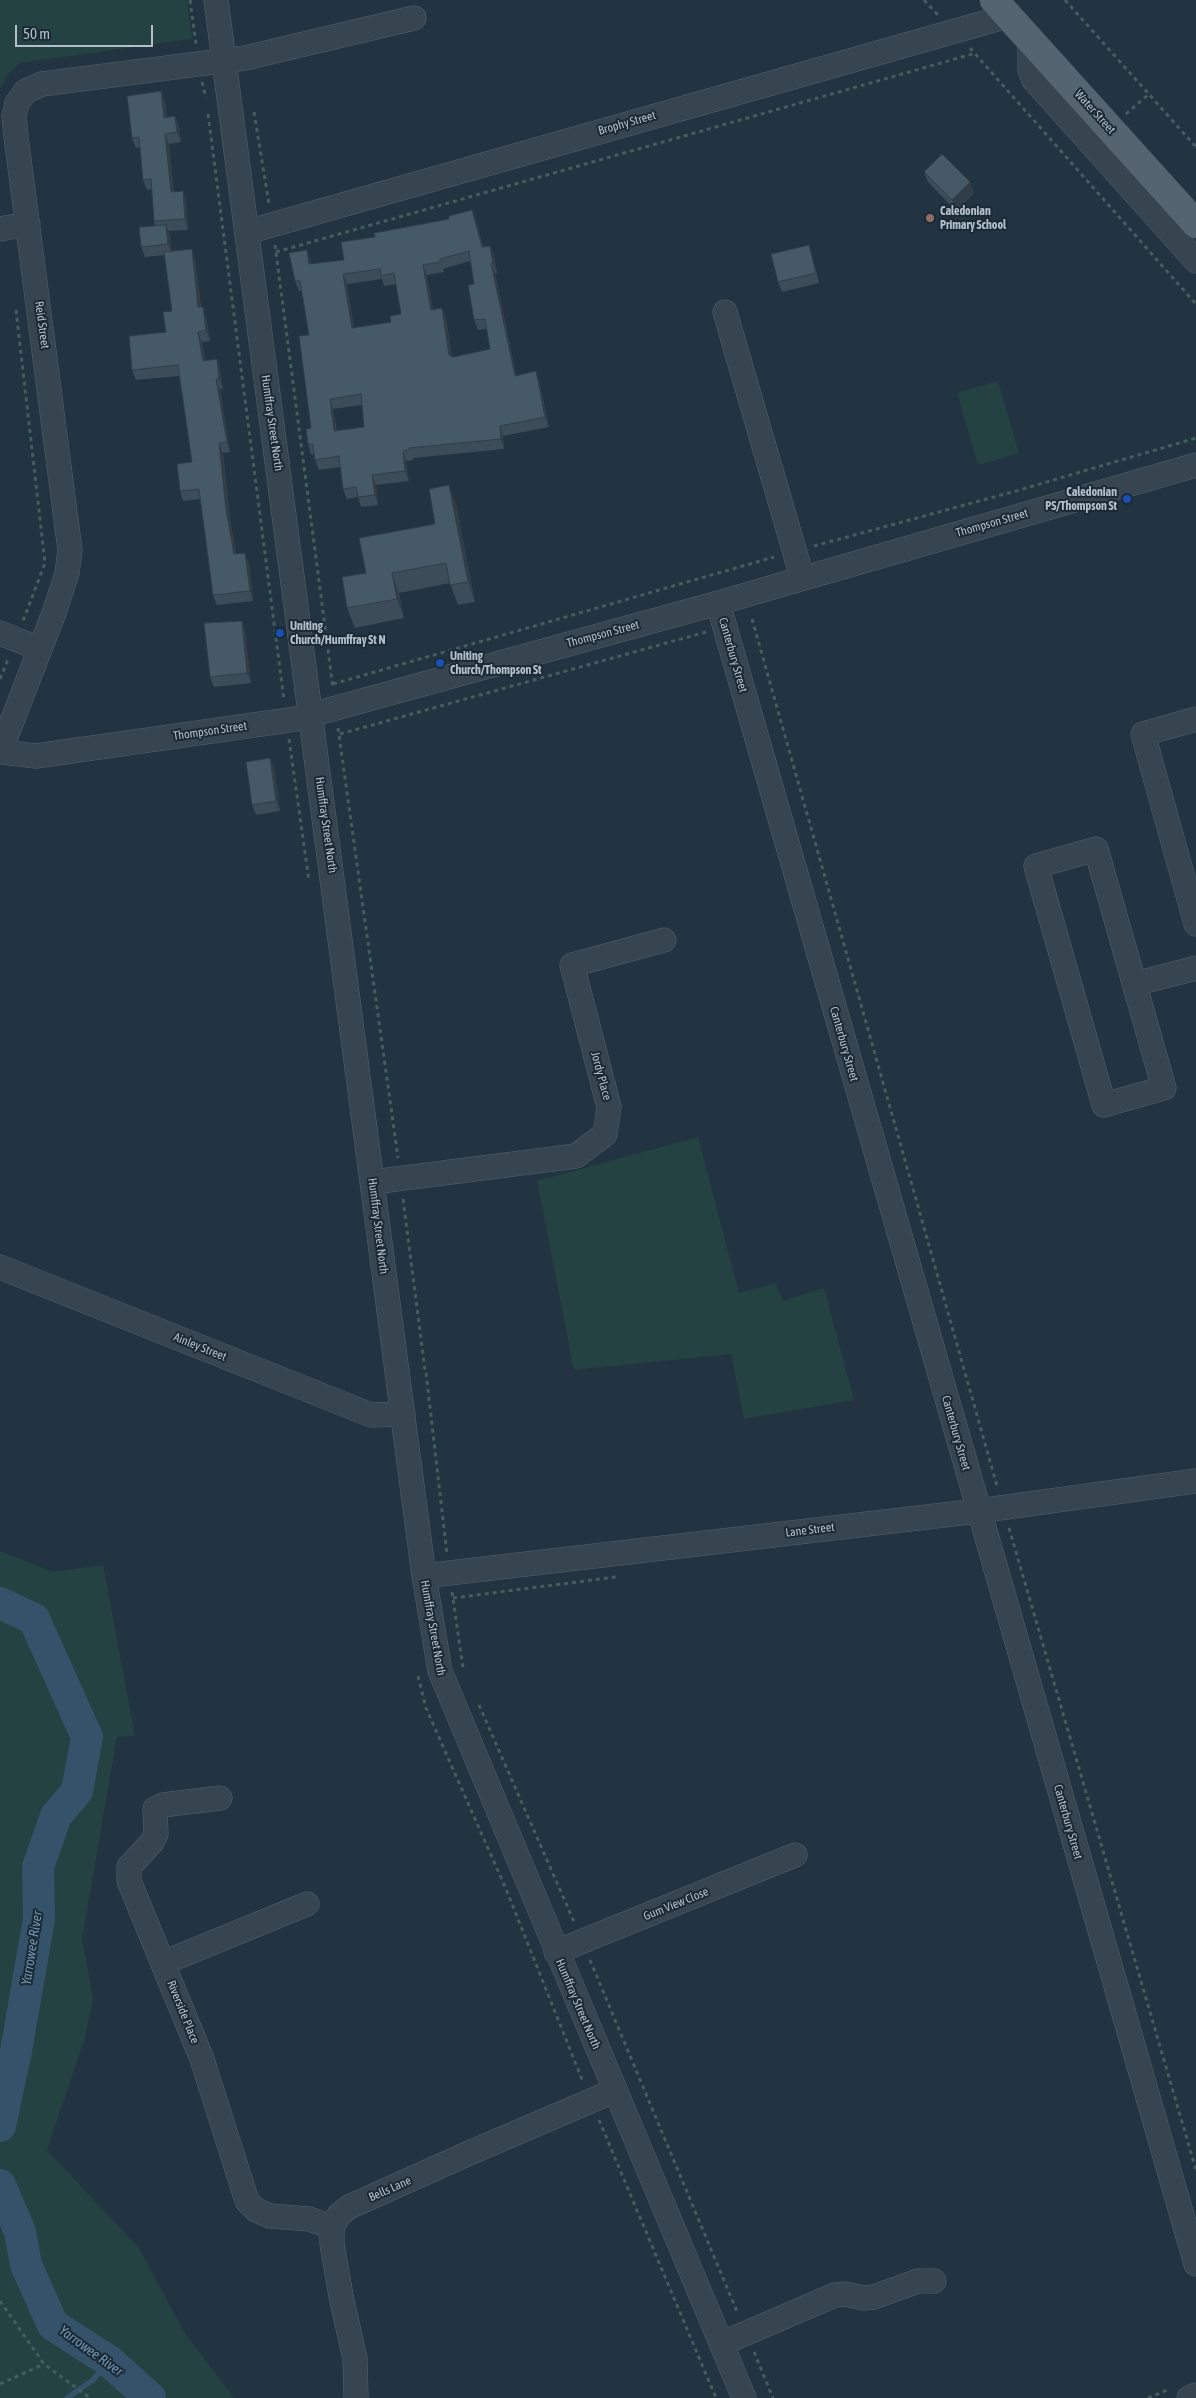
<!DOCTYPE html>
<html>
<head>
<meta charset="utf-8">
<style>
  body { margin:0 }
  #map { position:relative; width:1196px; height:2398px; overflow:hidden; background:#223341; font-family:"Asap Condensed",sans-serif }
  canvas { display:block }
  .scale { position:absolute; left:15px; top:25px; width:138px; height:22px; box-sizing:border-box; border:2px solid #b3bfcb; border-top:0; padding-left:6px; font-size:15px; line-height:18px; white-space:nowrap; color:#b3bfcb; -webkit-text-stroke:4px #1b2a35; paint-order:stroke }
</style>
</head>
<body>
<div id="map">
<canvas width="1196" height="2398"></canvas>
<div class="scale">50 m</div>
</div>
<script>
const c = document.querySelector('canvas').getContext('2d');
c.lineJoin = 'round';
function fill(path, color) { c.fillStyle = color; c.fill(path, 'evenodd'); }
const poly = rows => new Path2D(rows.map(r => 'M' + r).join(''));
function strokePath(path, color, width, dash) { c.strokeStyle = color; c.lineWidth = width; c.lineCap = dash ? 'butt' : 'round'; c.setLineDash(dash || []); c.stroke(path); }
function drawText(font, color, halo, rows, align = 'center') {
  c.font = font + ' "Asap Condensed",sans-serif'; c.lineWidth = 4; c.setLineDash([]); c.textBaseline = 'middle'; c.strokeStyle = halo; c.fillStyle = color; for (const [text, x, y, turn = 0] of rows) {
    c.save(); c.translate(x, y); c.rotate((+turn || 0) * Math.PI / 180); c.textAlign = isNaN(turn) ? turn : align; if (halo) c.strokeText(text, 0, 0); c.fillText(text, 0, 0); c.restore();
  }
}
fill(poly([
  [0,0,187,0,192,39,19,63,6,77,0,89],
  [998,381,1019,453,978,465,957,393],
  [698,1137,739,1293,776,1283,782,1301,824,1288,854,1400,744,1419,731,1354,574,1370,537,1181],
  [0,1551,53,1572,103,1565,135,1736,117,1737,82,1939,93,1998,85,2038,47,2150,139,2248,184,2332,234,2398,0,2398]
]), '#244241');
strokePath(poly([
  [67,2398,93,2380,109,2361]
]), '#345269', 5.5);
strokePath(poly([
  [0,1603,34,1619,87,1737,77,1791,56,1816,38,1867,39,1919,16,2051,0,2126],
  [0,2185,20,2232,26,2265,53,2325,109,2361,150,2398]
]), '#345269', 32);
const minor = poly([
  [216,0,424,1576,440,1671,744,2398],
  [1030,40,1030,70,1034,80,1196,261],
  [0,229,28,224],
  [247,232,1008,16],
  [725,312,802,577],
  [718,603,1196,2264],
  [0,633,40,649],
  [1196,719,1143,734,1196,924],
  [0,752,36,756,296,719,718,603,1196,465],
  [0,752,54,613,67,573,70,550,16,137,14,116,17,103,26,91,42,84,245,58,414,18],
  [1096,849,1164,1088,1104,1105,1036,866,1096,849],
  [1134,984,1196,968],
  [373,1182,576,1156,605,1134,609,1107,572,965,664,940],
  [0,1267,371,1415,403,1414],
  [424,1576,978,1511,1196,1481],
  [220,1798,163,1805,155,1809,156,1834,152,1842,129,1867,129,1881,202,2059,247,2201,256,2210,270,2216,309,2219,332,2227],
  [556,1952,795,1855],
  [163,1963,307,1904],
  [721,2344,835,2295,845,2294,863,2298,874,2297,918,2281,934,2281],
  [356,2397,355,2359,341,2296,332,2244,332,2228,339,2215,349,2207,467,2154,614,2091],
  [1189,2398,1196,2395]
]);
const major = poly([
  [994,0,1196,224]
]);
strokePath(minor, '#54626e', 25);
strokePath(major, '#404e59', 29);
strokePath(poly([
  [190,0,196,44],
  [924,0,938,15],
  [1065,0,1196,147],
  [970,48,1196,304],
  [202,82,206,98],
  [254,112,269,204],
  [208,114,284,700],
  [1126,114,1149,94],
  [275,245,333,688],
  [276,252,976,53],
  [16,310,45,563,23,621],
  [814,546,1016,491,1196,438],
  [752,619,997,1486],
  [0,679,9,657],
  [333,684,774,557],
  [338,728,398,1158],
  [340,734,706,632],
  [289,739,309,881],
  [403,1199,425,1370],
  [426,1373,447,1554],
  [1009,1528,1196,2170],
  [452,1592,463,1668],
  [453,1598,616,1577],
  [418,1676,426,1708,506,1889,583,2082],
  [479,1705,575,1924],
  [590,1960,738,2314],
  [599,2120,716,2398],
  [0,2301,44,2364,90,2398],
  [754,2352,773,2398],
  [0,2384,44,2364],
  [1148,2398,1170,2389]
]), '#425e5d', 3, [4, 4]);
strokePath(minor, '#364550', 24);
strokePath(major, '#546471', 28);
fill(poly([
  [161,91,165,101,167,117,175,116,179,126,181,142,169,144,174,192,183,191,186,201,188,230,168,231,170,235,171,251,195,259,201,307,206,317,210,341,202,342,205,360,217,359,220,369,223,389,220,389,230,452,223,453,230,519,236,554,249,563,253,601,217,605,213,595,200,499,183,501,180,491,192,462,179,376,136,380,132,370,166,332,172,311,165,255,145,257,141,247,155,226,154,221,152,189,147,190,143,180,140,147,136,148,132,138],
  [924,172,970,182,974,193,956,211,928,182],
  [472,210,476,220,483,247,490,246,494,256,497,273,495,273,516,375,539,381,549,427,503,436,504,449,413,458,413,460,406,461,409,481,376,485,378,505,361,507,358,497,347,499,343,489,340,467,319,470,315,460,315,454,311,455,308,444,311,428,309,335,302,291,299,291,295,281,311,261,311,264,344,260,375,237,449,219],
  [470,261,474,284,474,320,478,330,487,329,490,349,453,357,452,357,446,318,433,309,427,275,444,272,443,269],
  [382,279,384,286,396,284,401,314,391,322,354,328,347,284],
  [362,405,364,427,337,431,333,409],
  [809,245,812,255,819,283,782,292,778,282],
  [456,504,475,602,458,605,450,583,399,593,404,618,355,628,347,608,366,573,435,524],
  [242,621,245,631,251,683,214,687,210,677],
  [270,758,274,768,280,811,256,815,252,805]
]), '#3c4d59');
fill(poly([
  [161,91,165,101,168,128,164,118],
  [175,116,179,126,181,142,177,132],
  [165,134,169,144,175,202,171,192],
  [970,182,974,193,956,211,952,200],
  [183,191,186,201,188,230,185,219],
  [472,210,476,220,486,257,482,247],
  [166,225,170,235,172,254,168,244],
  [490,246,494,256,497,273,493,263],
  [192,249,195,259,202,317,198,307],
  [307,250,311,261,313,274,309,264],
  [491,263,495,273,518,386,515,376],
  [423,265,427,275,435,320,431,310],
  [343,274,347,284,356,338,352,328],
  [203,307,206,317,210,341,206,330],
  [442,308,446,318,453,365,449,355],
  [198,332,202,342,206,371,203,361],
  [217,359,220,369,223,389,219,379],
  [536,371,539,381,549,427,545,417],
  [216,379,220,389,230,452,227,442],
  [330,399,333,409,338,441,334,431],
  [500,426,503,436,504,449,501,439],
  [219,443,223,453,230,519,238,564,234,554,226,509],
  [403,451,406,461,409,481,405,471],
  [372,475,376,485,378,505,375,495],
  [449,485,456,504,475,602,468,582],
  [245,553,249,563,253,601,250,591],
  [392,573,399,593,404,618,397,599],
  [242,621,245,631,251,683,247,673],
  [270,758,274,768,280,811,276,801]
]), '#313e48');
const building = poly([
  [161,91,164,118,175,116,177,132,165,134,171,192,183,191,185,219,154,221,151,179,143,180,139,137,132,138,127,96,161,91],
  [942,154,970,182,952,200,924,172,942,154],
  [472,210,482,247,490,246,493,263,491,263,515,376,536,371,545,417,500,426,501,439,409,448,409,450,403,451,405,471,372,475,375,495,358,497,356,487,343,489,339,456,315,460,313,444,308,444,306,429,311,428,299,336,309,335,300,281,295,281,289,253,307,250,309,264,344,260,341,242,375,237,374,233,449,219,449,216,472,210],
  [469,251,474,284,468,285,474,320,485,319,490,349,453,357,449,355,442,308,431,310,423,265,440,262,440,259,469,251],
  [380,269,381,276,394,273,401,314,390,316,391,322,352,328,343,274,380,269],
  [361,394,364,427,334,431,330,399,361,394],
  [166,225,168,244,141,247,139,227,166,225],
  [809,245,816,273,778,282,771,254,809,245],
  [192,249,198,307,203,307,206,330,198,332,203,361,217,359,219,379,216,379,227,442,219,443,226,509,234,554,245,553,250,591,213,595,199,489,180,491,177,464,192,462,178,365,132,370,129,336,166,332,163,312,172,311,164,252,192,249],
  [449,485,468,582,450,585,446,563,392,573,397,599,347,608,342,577,366,573,359,538,435,524,429,489,449,485],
  [242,621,247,673,210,677,204,623,242,621],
  [270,758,276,801,252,805,246,762,270,758]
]);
fill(building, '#465967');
strokePath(building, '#313e48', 1);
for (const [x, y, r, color] of [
  [930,218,5,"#8d6e63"],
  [1127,499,5,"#1a4fb4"],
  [280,633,5,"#1a4fb4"],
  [440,663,5,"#1a4fb4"]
]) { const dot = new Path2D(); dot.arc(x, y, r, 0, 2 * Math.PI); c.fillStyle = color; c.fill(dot); strokePath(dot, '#1b2a35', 2); }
drawText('12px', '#b3bfcb', '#1b2a35', [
  ["Water Street",1095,112,48],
  ["Brophy Street",627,123,-16],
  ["Reid Street",42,325,82],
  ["Humffray Street North",272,423,82],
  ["Thompson Street",992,523,-16],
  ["Thompson Street",603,634,-15],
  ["Canterbury Street",733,655,74],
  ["Thompson Street",210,731,-8],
  ["Humffray Street North",326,825,82],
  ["Canterbury Street",844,1044,74],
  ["Jordy Place",601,1076,75],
  ["Humffray Street North",378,1226,83],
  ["Ainley Street",200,1347,22],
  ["Canterbury Street",956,1433,74],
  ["Lane Street",810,1530,-7],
  ["Humffray Street North",433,1628,80],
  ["Canterbury Street",1068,1822,74],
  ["Gum View Close",676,1904,-22],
  ["Humffray Street North",578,2004,67],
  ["Riverside Place",183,2012,68],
  ["Bells Lane",390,2189,-24]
]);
drawText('bold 12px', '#b3bfcb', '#1b2a35', [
  ["Caledonian",940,211],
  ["Primary School",940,225],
  ["Caledonian",1117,492,"right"],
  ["PS/Thompson St",1117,506,"right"],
  ["Uniting",290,626],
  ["Church/Humffray St N",290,640],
  ["Uniting",450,656],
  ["Church/Thompson St",450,670]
], 'left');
drawText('italic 14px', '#7095b1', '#1b2a35', [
  ["Yarrowee River",32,1948,-81],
  ["Yarrowee River",91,2351,36]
]);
</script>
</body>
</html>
